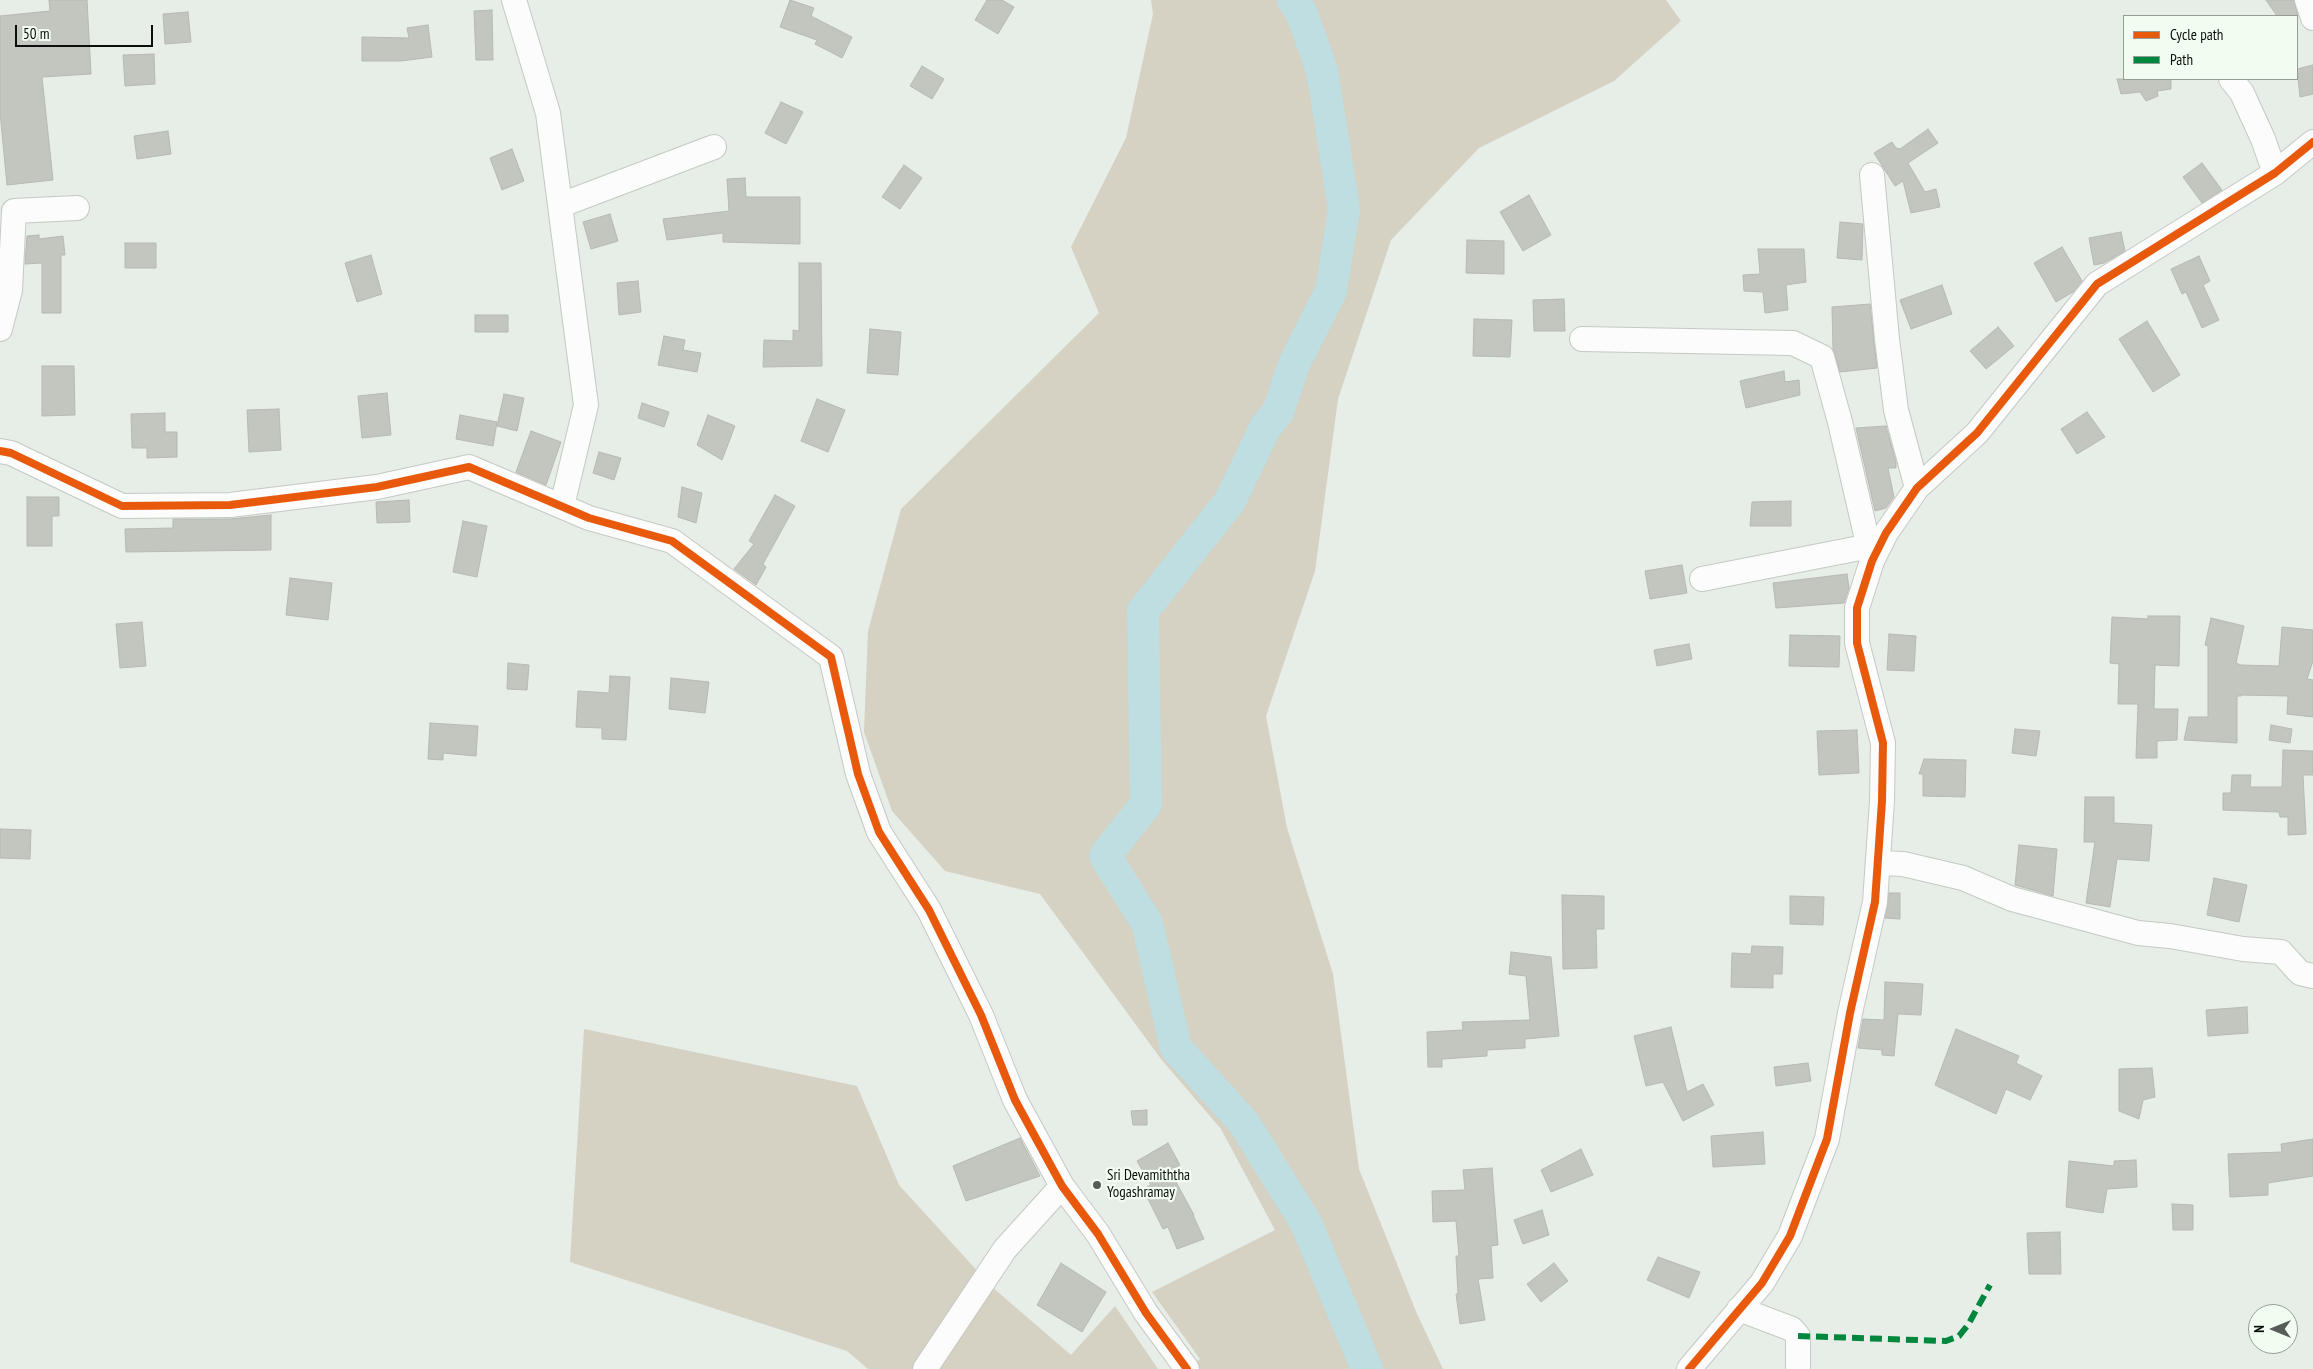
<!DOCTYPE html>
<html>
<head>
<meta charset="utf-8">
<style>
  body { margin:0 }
  #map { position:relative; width:2313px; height:1369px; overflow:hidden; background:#e7ede7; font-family:"PT Sans Narrow",sans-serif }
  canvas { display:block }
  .legend { position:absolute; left:2123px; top:15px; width:175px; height:65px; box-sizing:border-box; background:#f2fdf2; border:1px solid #969d96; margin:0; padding:6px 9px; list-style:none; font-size:15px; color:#0b0e0b }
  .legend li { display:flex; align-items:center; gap:10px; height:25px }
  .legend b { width:25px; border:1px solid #969d96 }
  .north { position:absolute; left:2248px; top:1304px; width:50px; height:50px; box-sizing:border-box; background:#f2fdf2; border:1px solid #969d96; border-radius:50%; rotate:270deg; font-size:14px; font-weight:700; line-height:20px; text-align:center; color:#0b0e0b }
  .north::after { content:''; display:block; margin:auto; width:18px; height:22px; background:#585c58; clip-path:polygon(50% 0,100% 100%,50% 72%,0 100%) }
  .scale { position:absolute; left:15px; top:25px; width:138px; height:22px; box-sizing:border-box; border:2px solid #0b0e0b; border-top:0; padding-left:6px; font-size:15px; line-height:18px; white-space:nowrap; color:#0b0e0b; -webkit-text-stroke:4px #f2fdf2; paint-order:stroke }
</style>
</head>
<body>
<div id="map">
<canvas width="2313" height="1369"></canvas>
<ul class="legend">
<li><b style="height:6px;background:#e8590c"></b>Cycle path</li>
<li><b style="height:6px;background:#00873e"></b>Path</li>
</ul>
<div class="north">N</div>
<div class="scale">50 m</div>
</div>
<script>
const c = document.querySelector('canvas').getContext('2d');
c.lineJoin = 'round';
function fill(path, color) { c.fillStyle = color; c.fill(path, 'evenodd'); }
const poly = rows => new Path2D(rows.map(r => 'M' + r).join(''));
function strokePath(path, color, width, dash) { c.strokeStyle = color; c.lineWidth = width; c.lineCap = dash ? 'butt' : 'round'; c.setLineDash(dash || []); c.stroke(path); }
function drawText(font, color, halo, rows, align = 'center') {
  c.font = font + ' "PT Sans Narrow",sans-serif'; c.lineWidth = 4.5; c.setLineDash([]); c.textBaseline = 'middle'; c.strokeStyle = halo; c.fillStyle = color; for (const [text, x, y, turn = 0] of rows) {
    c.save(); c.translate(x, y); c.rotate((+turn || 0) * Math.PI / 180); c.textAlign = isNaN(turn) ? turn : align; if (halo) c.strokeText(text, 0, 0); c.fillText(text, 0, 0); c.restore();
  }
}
fill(poly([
  [1151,0,1666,0,1681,21,1614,81,1479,148,1391,240,1338,399,1315,571,1266,716,1287,828,1333,974,1359,1169,1417,1314,1443,1369,1189,1369,1200,1359,1152,1292,1275,1230,1221,1129,1161,1059,1040,894,945,871,892,811,864,732,868,631,901,509,1099,313,1071,247,1126,138,1153,14],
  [584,1029,857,1086,899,1185,992,1287,1071,1355,1115,1306,1158,1369,868,1369,847,1351,570,1262]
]), '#d5d1c3');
strokePath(poly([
  [1293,0,1301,12,1322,70,1344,209,1331,291,1294,364,1278,412,1266,426,1230,501,1143,611,1146,804,1105,856,1147,923,1176,1048,1244,1123,1306,1223,1367,1369]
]), '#bedee1', 32);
const building = poly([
  [49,0,87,0,91,74,42,77,53,180,7,185,0,112,0,16,50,11,49,0],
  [790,0,814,8,811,16,852,37,842,58,815,44,817,40,780,27,790,0],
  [987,0,1002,0,1014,7,998,34,975,20,987,0],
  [2266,0,2294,0,2298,16,2277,16,2266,0],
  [492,10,493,60,476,60,474,11,492,10],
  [188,12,191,42,165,44,163,14,188,12],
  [428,25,432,57,401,61,362,61,362,37,409,38,407,28,428,25],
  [154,54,155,84,125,86,123,55,154,54],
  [2313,65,2313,94,2300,97,2297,69,2313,65],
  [922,66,944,79,932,99,910,86,922,66],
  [2117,79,2171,79,2171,89,2157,91,2158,96,2146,101,2140,92,2121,94,2117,79],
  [781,102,803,112,786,144,765,133,781,102],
  [1928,129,1938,143,1908,163,1925,192,1936,189,1940,207,1911,213,1903,181,1895,186,1874,153,1892,142,1896,148,1900,149,1928,129],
  [168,131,171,154,137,159,134,136,168,131],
  [512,149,524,181,502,190,490,158,512,149],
  [2202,163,2222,190,2202,203,2183,177,2202,163],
  [904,165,922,178,900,209,882,197,904,165],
  [745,178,746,197,800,197,800,244,723,242,723,233,667,240,663,219,729,211,727,179,745,178],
  [1529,195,1551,235,1523,251,1500,212,1529,195],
  [610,214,618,241,591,249,583,222,610,214],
  [1840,222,1863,224,1862,260,1837,258,1840,222],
  [2121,232,2125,251,2104,263,2094,265,2089,238,2121,232],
  [39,235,39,239,63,236,65,255,61,255,61,313,42,313,42,263,25,264,27,236,39,235],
  [1467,240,1504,241,1504,274,1466,273,1467,240],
  [125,243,156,243,156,268,125,268,125,243],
  [2062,247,2082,281,2073,292,2056,302,2034,263,2062,247],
  [1758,249,1804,249,1806,282,1786,285,1788,310,1765,313,1763,292,1744,291,1743,275,1760,274,1758,249],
  [371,255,382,294,357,302,345,263,371,255],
  [2199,256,2210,281,2203,285,2219,320,2202,328,2186,292,2182,294,2171,269,2199,256],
  [799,263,821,263,822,366,763,367,764,340,793,341,793,330,799,331,799,263],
  [638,281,641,312,619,315,617,283,638,281],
  [1942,285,1952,314,1911,329,1900,300,1942,285],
  [1564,299,1565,331,1534,331,1533,300,1564,299],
  [1870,304,1877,368,1840,372,1833,349,1832,307,1870,304],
  [475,315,508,315,508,332,475,332,475,315],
  [1474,319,1512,320,1510,357,1473,356,1474,319],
  [2147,321,2180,375,2153,392,2119,339,2147,321],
  [1998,327,2014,346,1986,369,1970,351,1998,327],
  [870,329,901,332,898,375,867,373,870,329],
  [664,336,685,340,683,350,701,353,697,372,658,365,664,336],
  [42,366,74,366,75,415,42,416,42,366],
  [1784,371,1785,382,1799,380,1800,395,1746,408,1740,381,1784,371],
  [387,393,391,435,362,438,358,396,387,393],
  [504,394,524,398,517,431,497,426,504,394],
  [817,399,845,410,828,452,801,441,817,399],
  [642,403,669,412,664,427,638,418,642,403],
  [279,409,281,450,249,452,247,410,279,409],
  [2087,412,2105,437,2077,454,2061,429,2087,412],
  [165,413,165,432,177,432,177,457,147,458,147,448,132,448,131,414,165,413],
  [460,415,497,422,493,446,456,439,460,415],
  [708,415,735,426,722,460,697,445,708,415],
  [1886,426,1896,462,1896,468,1888,468,1894,497,1886,508,1875,511,1856,428,1886,426],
  [531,431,561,442,546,485,516,472,531,431],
  [599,452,621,458,614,480,593,473,599,452],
  [682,487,702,493,696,523,678,517,682,487],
  [775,495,795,506,763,564,766,567,756,585,734,569,754,544,749,541,775,495],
  [27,497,59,497,59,516,52,516,52,546,27,546,27,497],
  [409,500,410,522,377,523,376,502,409,500],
  [1791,501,1791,526,1750,526,1752,502,1791,501],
  [271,515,271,550,126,552,125,529,173,528,173,519,230,519,271,515],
  [463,521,487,526,477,577,453,572,463,521],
  [1682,565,1687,593,1650,599,1645,571,1682,565],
  [1847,574,1849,588,1844,603,1776,608,1773,583,1847,574],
  [290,578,332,583,328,620,286,615,290,578],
  [2148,616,2180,616,2179,666,2155,665,2154,709,2178,709,2177,740,2157,741,2157,758,2136,758,2138,704,2118,704,2119,664,2110,663,2112,617,2148,619,2148,616],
  [2211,618,2244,626,2236,663,2241,665,2279,666,2282,627,2313,630,2313,661,2307,679,2313,680,2313,717,2287,714,2288,696,2241,695,2241,696,2237,696,2237,743,2184,740,2189,717,2208,717,2208,646,2205,645,2211,618],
  [142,622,146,666,120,668,116,624,142,622],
  [1889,634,1916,636,1914,671,1887,670,1889,634],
  [1790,635,1840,636,1839,667,1789,666,1790,635],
  [1689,644,1692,659,1657,666,1654,650,1689,644],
  [508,663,529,665,527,690,507,689,508,663],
  [610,676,630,677,626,740,602,739,602,728,576,727,578,691,609,693,610,676],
  [671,678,709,682,705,713,669,709,671,678],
  [430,723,478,726,476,756,443,753,443,760,428,759,430,723],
  [2271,725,2292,729,2290,743,2269,740,2271,725],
  [2015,729,2040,731,2036,756,2012,753,2015,729],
  [1857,730,1859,773,1819,775,1817,731,1857,730],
  [2283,750,2313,751,2313,775,2303,775,2306,834,2288,835,2288,817,2280,817,2279,812,2223,810,2223,793,2231,793,2232,775,2251,775,2250,787,2282,787,2283,750],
  [1924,759,1966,760,1965,797,1923,796,1923,774,1919,774,1924,759],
  [2085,797,2114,797,2114,823,2152,825,2149,861,2117,859,2110,907,2086,903,2095,842,2084,842,2085,797],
  [0,829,31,830,30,859,0,858,0,829],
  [2019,845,2057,849,2053,896,2015,885,2019,845],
  [2214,878,2247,885,2239,922,2207,915,2214,878],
  [1889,893,1900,893,1900,919,1885,918,1889,893],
  [1562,895,1604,896,1604,929,1596,929,1597,968,1563,969,1562,895],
  [1790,896,1824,897,1823,925,1790,924,1790,896],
  [1752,946,1783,947,1782,974,1773,974,1773,988,1731,987,1732,953,1751,954,1752,946],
  [1511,952,1551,957,1559,1036,1525,1039,1525,1048,1487,1050,1487,1056,1442,1059,1442,1067,1428,1067,1427,1032,1463,1030,1462,1022,1530,1020,1526,976,1509,974,1511,952],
  [1885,982,1923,984,1921,1015,1898,1014,1894,1056,1882,1055,1882,1050,1858,1048,1863,1019,1884,1020,1885,982],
  [2247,1007,2248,1033,2208,1036,2206,1010,2247,1007],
  [1671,1027,1687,1092,1703,1084,1714,1105,1683,1121,1663,1082,1646,1086,1634,1036,1671,1027],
  [1956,1029,2019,1056,2016,1063,2042,1076,2030,1100,2006,1089,1996,1114,1935,1085,1956,1029],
  [1808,1063,1811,1081,1776,1086,1774,1067,1808,1063],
  [2152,1068,2155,1097,2143,1100,2139,1119,2119,1111,2119,1069,2152,1068],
  [1147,1110,1147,1125,1133,1125,1131,1111,1147,1110],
  [1763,1132,1765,1164,1713,1167,1711,1136,1763,1132],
  [1020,1138,1040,1176,966,1201,953,1166,1020,1138],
  [2313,1139,2313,1176,2268,1183,2268,1195,2230,1197,2228,1154,2282,1152,2281,1144,2313,1139],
  [1168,1143,1180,1165,1170,1171,1194,1215,1193,1215,1204,1239,1177,1249,1168,1227,1163,1229,1143,1189,1151,1185,1137,1161,1168,1143],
  [1581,1149,1593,1175,1551,1192,1541,1170,1581,1149],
  [2136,1160,2137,1187,2107,1189,2103,1213,2066,1207,2069,1161,2114,1166,2114,1161,2136,1160],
  [1492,1168,1498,1245,1491,1246,1493,1278,1478,1279,1485,1320,1460,1324,1456,1294,1458,1294,1456,1256,1459,1256,1456,1221,1433,1222,1432,1191,1465,1190,1463,1170,1492,1168],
  [2172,1204,2193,1205,2193,1230,2173,1230,2172,1204],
  [1542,1210,1549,1235,1523,1244,1514,1220,1542,1210],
  [2060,1232,2061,1274,2029,1274,2027,1233,2060,1232],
  [1658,1257,1700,1272,1689,1298,1647,1280,1658,1257],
  [1061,1263,1106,1292,1082,1332,1037,1305,1061,1263],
  [1554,1263,1568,1281,1541,1302,1527,1284,1554,1263]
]);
fill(building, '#c3c6be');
strokePath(building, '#b6b9b4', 1);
const minor = poly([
  [514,0,548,113,586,405,562,506],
  [2307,0,2313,18],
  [2231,79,2242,93,2263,139,2275,173],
  [1872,175,1887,339,1896,410,1917,488],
  [561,205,714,147],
  [0,329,10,290,14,211,77,208],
  [1582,339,1793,343,1822,357,1840,422,1872,561],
  [0,451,11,453,122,506,230,505,377,487,469,467,589,518,672,541,831,657,858,774,879,832,929,910,981,1015,1015,1100,1062,1186,1098,1234,1146,1313,1187,1369],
  [1702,579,1870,546],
  [1878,863,1903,864,1963,878,2012,899,2138,933,2170,936,2243,949,2281,952,2300,973,2313,976],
  [1739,1309,1792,1329,1798,1336,1798,1369],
  [925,1369,1005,1249,1062,1186],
  [1689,1369,1762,1283,1790,1236,1827,1139,1850,1013,1875,902,1882,801,1883,743,1857,643,1857,608,1872,561,1886,533,1917,488,1977,433,2097,284,2275,173,2313,142]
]);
strokePath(minor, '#c4c9c4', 26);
strokePath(minor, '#fbfcfb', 24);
strokePath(poly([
  [1798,1336,1946,1341,1959,1336,1968,1325,1990,1285]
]), '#00873e', 6, [12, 6]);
strokePath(poly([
  [0,451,11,453,122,506,230,505,377,487,469,467,589,518,672,541,831,657,858,774,879,832,929,910,981,1015,1015,1100,1062,1186,1098,1234,1146,1313,1187,1369],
  [1689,1369,1762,1283,1790,1236,1827,1139,1850,1013,1875,902,1882,801,1883,743,1857,643,1857,608,1872,561,1886,533,1917,488,1977,433,2097,284,2275,173,2313,142]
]), '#e8590c', 8);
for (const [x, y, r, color] of [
  [1097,1185,5,"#585c58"]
]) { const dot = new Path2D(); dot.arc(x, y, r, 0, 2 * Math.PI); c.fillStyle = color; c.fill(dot); strokePath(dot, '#f2fdf2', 2); }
drawText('15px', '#0b0e0b', '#f2fdf2', [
  ["Sri Devamiththa",1107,1176],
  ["Yogashramay",1107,1193]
], 'left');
</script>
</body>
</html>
